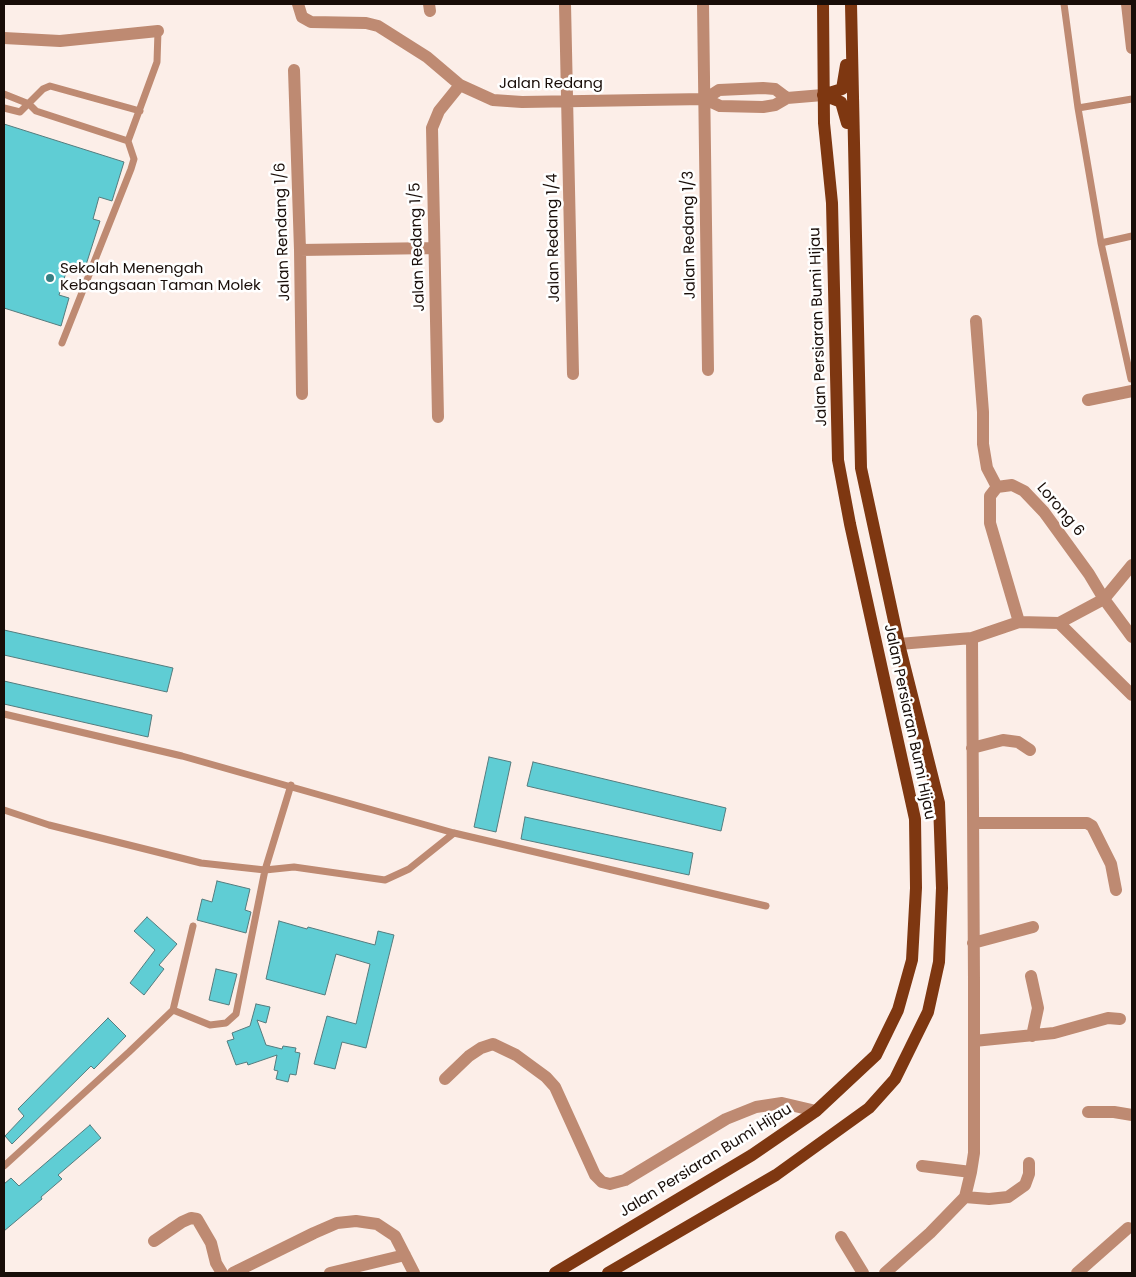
<!DOCTYPE html>
<html>
<head>
<meta charset="utf-8">
<style>
  body { margin:0 }
  #map { position:relative; width:1136px; height:1277px; overflow:hidden; background:#fceee8; font-family:Poppins,sans-serif }
  canvas { display:block }
  .frame { position:absolute; inset:0; border:5px solid #180d08; pointer-events:none }
</style>
</head>
<body>
<div id="map">
<canvas width="1136" height="1277"></canvas>
<div class="frame"></div>
</div>
<script>
const c = document.querySelector('canvas').getContext('2d');
c.lineJoin = 'round';
function fill(path, color) { c.fillStyle = color; c.fill(path, 'evenodd'); }
const poly = rows => new Path2D(rows.map(r => 'M' + r).join(''));
function strokePath(path, color, width, dash) { c.strokeStyle = color; c.lineWidth = width; c.lineCap = dash ? 'butt' : 'round'; c.setLineDash(dash || []); c.stroke(path); }
function drawText(font, color, halo, rows, align = 'center') {
  c.font = font + ' Poppins,sans-serif'; c.lineWidth = 5; c.setLineDash([]); c.textBaseline = 'middle'; c.strokeStyle = halo; c.fillStyle = color; for (const [text, x, y, turn = 0] of rows) {
    c.save(); c.translate(x, y); c.rotate((+turn || 0) * Math.PI / 180); c.textAlign = isNaN(turn) ? turn : align; if (halo) c.strokeText(text, 0, 0); c.fillText(text, 0, 0); c.restore();
  }
}
const building = poly([
  [4,124,124,162,112,201,99,197,93,219,100,221,85,268,69,263,59,295,69,298,61,326,4,308,4,124],
  [4,630,173,668,167,692,4,655,4,630],
  [4,681,152,715,148,737,4,704,4,681],
  [489,757,511,762,496,832,474,827,489,757],
  [533,762,726,808,721,831,527,786,533,762],
  [525,817,693,853,689,875,521,839,525,817],
  [217,881,250,889,245,910,251,912,246,933,197,920,202,899,212,902,217,881],
  [147,917,177,944,159,965,164,969,144,995,130,983,155,950,134,931,147,917],
  [279,921,307,929,308,927,375,945,378,931,394,935,366,1048,342,1042,335,1069,314,1064,327,1016,356,1024,370,964,336,954,325,995,266,979,279,921],
  [216,969,237,974,229,1005,209,1000,216,969],
  [256,1004,270,1007,266,1023,257,1020,266,1045,282,1049,283,1046,296,1048,295,1052,300,1053,296,1075,290,1074,288,1082,276,1079,278,1071,274,1070,277,1055,248,1065,247,1062,236,1065,227,1041,234,1039,232,1033,250,1026,256,1004],
  [108,1018,126,1036,94,1069,91,1066,12,1144,5,1136,24,1116,18,1109,108,1018],
  [90,1125,101,1138,58,1175,62,1179,41,1197,42,1199,4,1231,4,1184,11,1178,19,1186,90,1125]
]);
fill(building, '#5fcdd4');
strokePath(building, '#557b7d', 1);
strokePath(poly([
  [1064,4,1078,108,1132,99],
  [4,94,29,104,36,111,128,141,157,62,158,31],
  [4,108,20,112,43,89,50,86,140,111],
  [1078,108,1101,243,1132,236],
  [1101,243,1131,379],
  [62,343,131,169,134,159,128,141],
  [4,714,182,756,454,833,766,906],
  [4,810,49,825,201,863,265,870,294,867,385,880,409,869,454,833],
  [173,1010,210,1025,226,1023,236,1014,265,870,291,785],
  [4,1166,129,1052,173,1010,193,926]
]), '#be8a72', 7);
strokePath(poly([
  [298,4,302,17,311,22,366,23,378,26,427,57,460,85,493,100,522,102,705,99,720,106,763,107,775,105,787,98,823,95],
  [429,4,430,11],
  [565,4,573,374],
  [703,4,708,370],
  [1127,4,1132,48],
  [4,38,60,41,158,31],
  [294,70,300,250,302,394],
  [705,99,719,90,763,88,775,89,787,98],
  [300,250,434,248],
  [976,321,983,412,983,444,987,468,997,487],
  [1088,400,1132,391],
  [438,417,432,128,439,111,460,85],
  [1132,565,1104,599,1132,637],
  [1019,622,990,523,990,496,997,487,1012,485,1024,491,1044,512,1089,574,1104,599,1059,623],
  [899,644,972,638,1019,622,1059,623,1132,695],
  [972,748,1003,740,1018,742,1030,750],
  [974,823,1087,823,1092,826,1111,864,1116,890],
  [973,943,1033,927],
  [1031,976,1038,1008,1032,1036],
  [974,1041,1054,1033,1108,1018,1120,1019],
  [445,1079,469,1056,481,1048,493,1044,516,1055,546,1077,555,1087,595,1175,602,1182,610,1184,625,1180,726,1119,756,1107,782,1103,816,1111],
  [1088,1112,1114,1112,1132,1115],
  [922,1166,971,1172],
  [965,1197,989,1199,1008,1197,1025,1185,1029,1174,1029,1163],
  [841,1237,863,1273],
  [154,1241,182,1222,191,1218,197,1219,211,1243,216,1263,222,1273],
  [233,1273,314,1233,337,1223,356,1221,377,1224,395,1236,414,1273],
  [330,1273,405,1255],
  [885,1273,930,1233,965,1197,971,1172,974,1153,974,981,972,638],
  [1077,1273,1128,1228]
]), '#be8a72', 12);
strokePath(poly([
  [823,95,842,89,846,65],
  [823,95,841,102,847,123],
  [555,1273,752,1155,816,1111,876,1055,898,1010,912,960,916,888,915,819,850,524,838,460,832,203,824,123,823,4],
  [608,1273,776,1175,869,1108,895,1079,928,1012,939,962,942,888,939,803,899,644,861,468,851,4]
]), '#7e3711', 12);
for (const [x, y, r, color] of [
  [50,278,5,"#367f83"]
]) { const dot = new Path2D(); dot.arc(x, y, r, 0, 2 * Math.PI); c.fillStyle = color; c.fill(dot); strokePath(dot, '#fff', 2); }
drawText('15px', '#180d08', '#fff', [
  ["Jalan Redang",551,84],
  ["Jalan Rendang 1/6",283,232,-92],
  ["Jalan Redang 1/3",690,235,-91],
  ["Jalan Redang 1/4",554,238,-91],
  ["Jalan Redang 1/5",418,247,-92],
  ["Jalan Persiaran Bumi Hijau",819,327,-92],
  ["Lorong 6",1060,510,50],
  ["Jalan Persiaran Bumi Hijau",909,722,78],
  ["Jalan Persiaran Bumi Hijau",706,1161,-32]
]);
drawText('15px', '#180d08', '#fff', [
  ["Sekolah Menengah",60,269],
  ["Kebangsaan Taman Molek",60,286]
], 'left');
</script>
</body>
</html>
